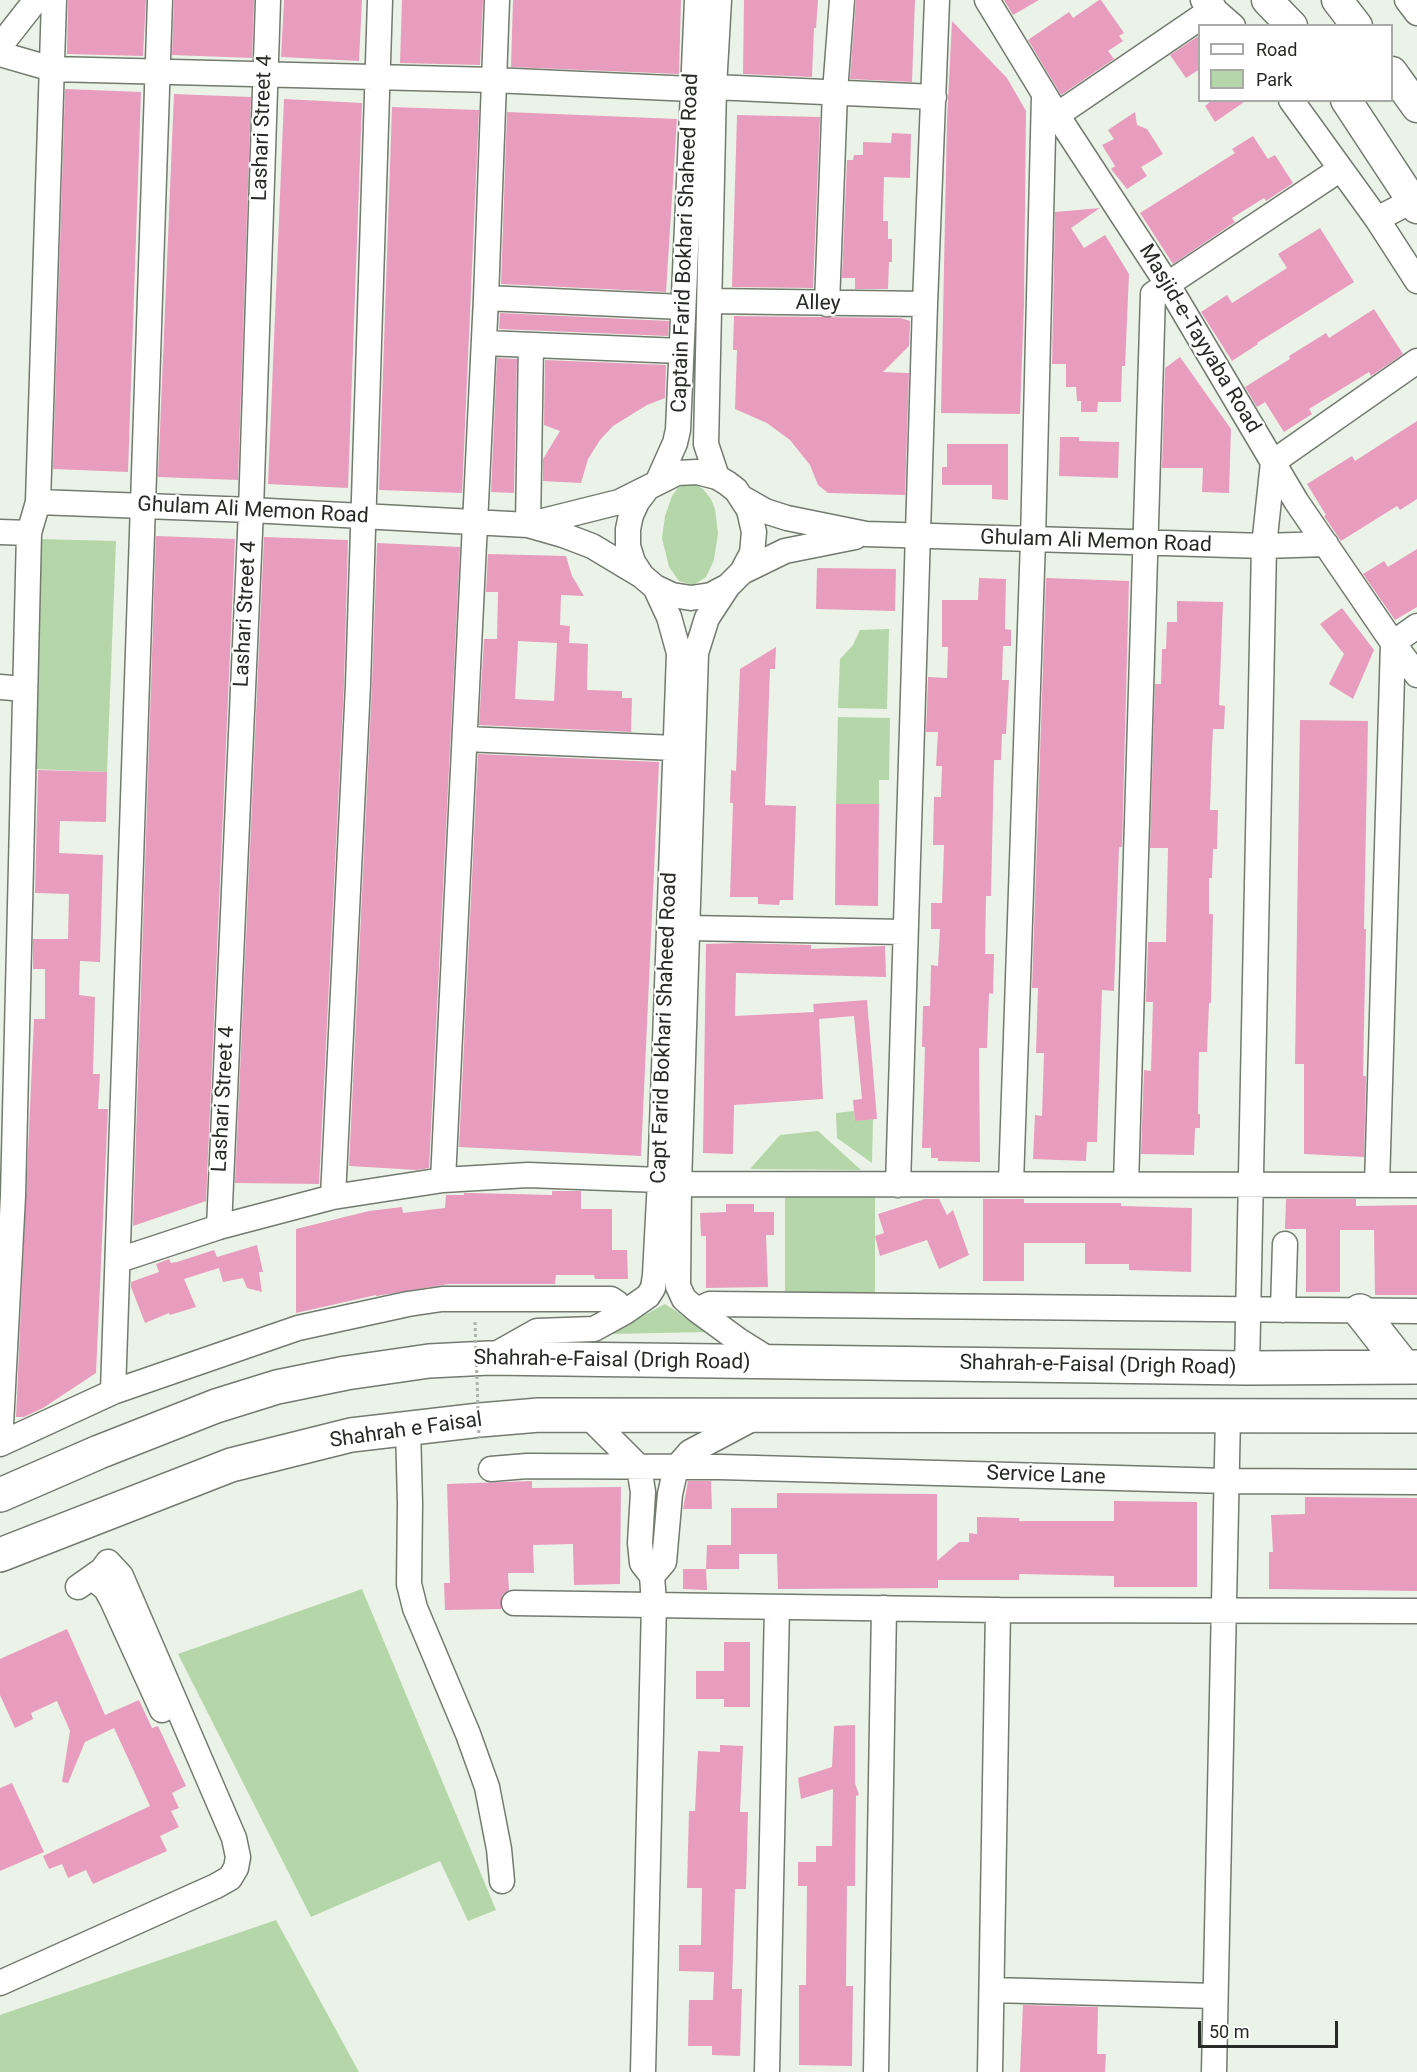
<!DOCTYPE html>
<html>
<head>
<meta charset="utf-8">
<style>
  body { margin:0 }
  #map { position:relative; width:1417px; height:2072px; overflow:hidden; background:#ebf3e8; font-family:Roboto,sans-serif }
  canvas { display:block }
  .legend { position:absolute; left:1198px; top:24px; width:195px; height:78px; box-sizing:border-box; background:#fff; border:2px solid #a9aaa8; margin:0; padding:8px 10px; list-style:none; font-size:18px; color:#272a26 }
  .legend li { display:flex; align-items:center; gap:12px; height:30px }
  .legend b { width:30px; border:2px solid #a9aaa8 }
  .scale { position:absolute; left:1198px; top:2021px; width:140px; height:27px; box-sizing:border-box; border:3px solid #272a26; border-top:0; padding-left:8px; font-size:18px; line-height:21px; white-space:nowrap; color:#272a26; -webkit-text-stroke:4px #fff; paint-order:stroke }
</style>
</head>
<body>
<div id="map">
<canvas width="1417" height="2072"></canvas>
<ul class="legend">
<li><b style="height:8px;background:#fff"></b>Road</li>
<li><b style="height:16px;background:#b4d6a8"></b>Park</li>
</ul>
<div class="scale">50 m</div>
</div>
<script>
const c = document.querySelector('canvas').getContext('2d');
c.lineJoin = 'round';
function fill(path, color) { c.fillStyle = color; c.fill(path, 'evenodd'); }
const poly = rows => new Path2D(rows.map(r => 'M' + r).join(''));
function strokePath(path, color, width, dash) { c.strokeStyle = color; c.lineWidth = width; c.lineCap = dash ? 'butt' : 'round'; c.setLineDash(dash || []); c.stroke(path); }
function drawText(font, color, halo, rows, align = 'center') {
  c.font = font + ' Roboto,sans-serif'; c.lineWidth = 4.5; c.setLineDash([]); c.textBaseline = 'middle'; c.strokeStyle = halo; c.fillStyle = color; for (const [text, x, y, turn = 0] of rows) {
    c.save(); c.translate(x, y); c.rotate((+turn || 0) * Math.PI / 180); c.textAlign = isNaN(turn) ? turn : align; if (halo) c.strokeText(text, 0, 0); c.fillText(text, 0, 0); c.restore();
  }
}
fill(poly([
  [694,483,703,489,711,499,715,509,718,533,714,560,706,577,693,585,679,581,669,567,662,538,665,516,672,496,678,488,685,484],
  [39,539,116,541,107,772,34,769],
  [889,629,887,709,838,708,840,659,853,645,860,630],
  [838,717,890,718,889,780,879,780,879,804,836,804],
  [854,1111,855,1121,873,1119,872,1163,837,1138,836,1113],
  [818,1131,861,1170,750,1169,780,1135],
  [785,1185,875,1185,875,1295,785,1296],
  [665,1304,708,1332,609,1334],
  [362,1589,496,1910,468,1921,440,1861,311,1917,178,1654],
  [276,1920,359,2072,0,2072,0,2015]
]), '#b4d6a8');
fill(poly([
  [68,0,146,0,143,56,67,54],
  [174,0,254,0,252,58,172,55],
  [284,0,362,0,359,61,281,57],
  [402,0,483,0,480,65,400,63],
  [513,0,681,0,679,74,511,67],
  [744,0,818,0,816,28,814,28,812,77,743,74],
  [856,0,915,0,912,82,850,79],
  [1004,0,1039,0,1013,15],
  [1099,0,1101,0,1124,33,1119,36,1123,41,1108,51,1114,59,1061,95,1028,40,1069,12,1073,18],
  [952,21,1007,78,1026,111,1024,305,1020,414,941,413,947,120],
  [1200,35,1200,69,1186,78,1170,55],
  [65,89,141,92,128,472,53,469],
  [174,94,251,97,238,480,158,477],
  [284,99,362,103,348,488,268,484],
  [1212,100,1247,100,1215,122,1205,106],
  [392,107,479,110,462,493,379,490],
  [507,112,677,119,666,292,501,284],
  [1135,112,1137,125,1147,129,1163,154,1141,167,1147,176,1127,189,1111,169,1115,166,1102,145,1114,139,1108,130],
  [737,115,820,117,813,288,732,287],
  [892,133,911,134,910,178,884,177,883,221,888,221,888,239,892,239,892,262,889,262,888,289,855,289,855,278,842,278,847,160,853,160,854,155,863,155,863,142,891,143],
  [1253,136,1268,159,1275,155,1293,183,1266,201,1264,198,1232,218,1235,222,1173,264,1140,213,1235,153,1232,149],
  [1100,208,1071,228,1084,248,1105,235,1129,274,1125,366,1122,366,1121,402,1098,402,1097,412,1081,412,1081,401,1077,401,1076,387,1066,387,1066,364,1052,364,1055,212],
  [1320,228,1354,282,1257,343,1258,344,1232,361,1201,312,1227,295,1232,303,1287,268,1278,254],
  [1374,309,1403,354,1371,376,1369,372,1309,409,1312,414,1284,432,1265,402,1257,407,1245,387,1290,359,1289,356,1326,333,1329,338],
  [500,313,669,321,668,336,499,329],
  [734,316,901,318,910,321,909,346,883,372,909,373,905,495,828,493,818,485,810,465,790,440,767,423,735,409,737,350,733,350],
  [1180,357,1231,429,1229,493,1202,492,1203,468,1162,468,1165,368],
  [497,358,517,359,514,493,491,492],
  [545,360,666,365,665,398,647,405,613,426,600,440,588,459,581,483,543,481,543,459,560,431,544,425],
  [1417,421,1417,499,1400,510,1397,506,1341,541,1324,516,1326,515,1307,484,1352,456,1355,461],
  [1060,437,1079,437,1079,441,1119,442,1118,478,1059,476],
  [947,444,1008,444,1008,500,992,499,992,485,942,485,942,467,947,467],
  [156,536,235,539,206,1201,133,1226],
  [264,537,348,540,344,684,319,1184,235,1183],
  [377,543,460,547,429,1168,417,1170,349,1166,372,686],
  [1417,549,1417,607,1395,620,1363,574,1384,561,1388,567],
  [488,554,566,556,572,576,584,596,561,595,560,625,570,626,569,643,588,644,587,690,622,691,622,698,632,698,631,732,479,725,484,639,497,639,498,592,486,592],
  [518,641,557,643,554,701,515,699],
  [817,568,896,569,895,611,816,609],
  [979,578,1006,579,1005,629,1011,630,1011,646,1003,646,1002,680,1009,680,1006,734,1002,734,1001,760,994,760,991,896,986,896,985,954,994,954,993,994,989,993,987,1048,979,1048,980,1162,938,1161,938,1158,931,1158,931,1148,922,1148,925,1047,922,1047,923,1006,930,1006,931,965,938,966,940,929,931,929,931,903,942,903,944,845,933,845,934,797,941,797,942,766,936,766,938,732,926,732,928,677,947,678,948,647,942,647,942,600,978,600],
  [1046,578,1129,581,1122,847,1119,847,1114,991,1102,990,1097,1142,1087,1142,1086,1161,1033,1159,1035,1115,1042,1116,1044,1053,1036,1053,1038,988,1032,988],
  [1177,601,1223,602,1219,705,1225,706,1224,729,1213,729,1212,748,1210,810,1218,810,1217,849,1213,849,1212,878,1209,878,1209,914,1213,914,1211,1003,1209,1003,1207,1052,1199,1052,1198,1114,1200,1114,1200,1128,1195,1128,1194,1155,1141,1154,1144,1070,1151,1071,1153,1002,1146,1002,1148,942,1166,942,1168,848,1150,848,1155,684,1161,684,1162,649,1166,649,1167,622,1177,622],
  [1342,608,1374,650,1353,699,1329,684,1344,654,1320,624],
  [776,647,775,669,770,669,765,805,796,806,793,900,780,900,779,905,758,904,758,897,730,897,733,803,730,803,731,770,736,771,740,669],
  [1300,720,1368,721,1364,929,1366,929,1363,1076,1366,1076,1364,1157,1304,1154,1304,1064,1295,1064],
  [478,754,659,762,641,1156,459,1147],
  [38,770,107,772,106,822,60,821,59,853,103,855,100,962,80,961,79,995,95,997,93,1074,100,1074,98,1109,108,1109,96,1373,43,1408,24,1417,16,1417,34,1019,45,1019,45,969,33,969,33,939,68,939,69,894,35,893],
  [836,804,879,804,878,906,835,905],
  [739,943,811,945,811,949,885,946,886,977,736,973,735,1016,814,1012,813,1004,867,1000,877,1119,855,1121,853,1100,862,1099,854,1016,819,1019,823,1099,734,1105,733,1154,703,1153,706,944],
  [552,1191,581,1191,581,1209,612,1209,612,1250,627,1250,628,1279,595,1279,594,1275,556,1275,555,1284,449,1284,376,1296,376,1295,296,1313,296,1229,369,1211,402,1207,403,1213,445,1208,446,1195,464,1195,464,1193,473,1193,552,1195],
  [925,1199,939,1199,947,1215,953,1210,969,1255,939,1269,927,1240,880,1256,875,1236,884,1233,878,1214],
  [983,1199,1024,1199,1024,1203,1121,1203,1121,1206,1192,1208,1191,1272,1129,1270,1129,1264,1085,1264,1085,1243,1024,1243,1024,1281,983,1281],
  [1286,1199,1356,1199,1356,1206,1417,1205,1417,1295,1375,1295,1374,1230,1340,1230,1340,1292,1306,1292,1306,1229,1285,1229],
  [726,1204,754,1204,754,1212,774,1212,774,1235,766,1235,768,1287,706,1288,706,1236,701,1236,700,1213,726,1212],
  [257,1245,263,1272,259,1272,262,1292,247,1288,243,1278,223,1282,219,1268,184,1279,196,1307,170,1315,169,1313,145,1323,131,1287,131,1282,159,1272,156,1264,169,1259,171,1263,177,1262,214,1250,217,1257],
  [532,1481,532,1488,621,1487,620,1584,574,1585,573,1544,533,1545,534,1573,508,1573,509,1590,502,1596,501,1609,445,1610,444,1583,450,1583,447,1484],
  [688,1481,711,1481,712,1509,683,1509],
  [777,1493,937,1494,937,1561,959,1542,969,1542,969,1533,977,1534,977,1517,1019,1518,1019,1521,1114,1521,1114,1501,1197,1502,1197,1587,1114,1587,1114,1576,1019,1574,1019,1580,938,1580,938,1588,778,1589,777,1554,739,1554,739,1569,706,1569,707,1545,731,1545,731,1508,777,1508],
  [1305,1497,1417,1498,1417,1591,1269,1589,1269,1552,1273,1552,1271,1515,1305,1514],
  [683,1569,706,1569,707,1590,683,1589],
  [67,1629,105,1715,139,1700,152,1728,158,1726,186,1786,172,1793,179,1808,171,1811,179,1827,160,1836,167,1851,93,1884,86,1870,68,1878,62,1864,49,1869,43,1856,150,1806,114,1728,85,1742,68,1783,62,1782,70,1731,57,1701,31,1713,33,1719,15,1728,0,1695,0,1659],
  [724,1642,750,1642,750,1707,724,1707,724,1699,696,1699,696,1671,724,1671],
  [855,1725,855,1783,859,1795,856,1796,855,1886,847,1886,846,1986,853,1986,852,2066,799,2065,799,1985,806,1985,807,1886,798,1886,798,1862,816,1862,816,1846,832,1846,833,1789,801,1799,798,1778,832,1767,834,1726],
  [720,1745,743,1746,740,1812,748,1812,746,1889,735,1889,732,1989,742,1989,740,2056,712,2055,712,2046,688,2046,689,2000,713,2000,714,1972,679,1971,679,1945,701,1945,702,1888,687,1888,689,1811,695,1811,698,1751,720,1752],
  [12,1783,44,1852,0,1871,0,1788],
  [1023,2005,1098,2007,1097,2054,1106,2054,1105,2072,1020,2072]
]), '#e89dbe');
const minor = poly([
  [987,0,1057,115,1168,285,1296,501,1393,643,1417,675],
  [1203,0,1233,26],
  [1407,0,1417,13],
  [0,46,36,0],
  [0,54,52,69,493,80,692,89],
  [714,87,934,97],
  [1291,100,1377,219,1417,281],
  [1057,115,1214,8],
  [1377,219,1412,201],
  [486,298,683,307],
  [711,301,925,304],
  [827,304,835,92,842,0],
  [484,343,681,351],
  [717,477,706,444,714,87,719,0],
  [658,481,675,443,678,430,697,0],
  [744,499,765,511,787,518,866,534,1264,546,1326,544],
  [38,502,54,0],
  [531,524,619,502,677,473,697,472,717,477,727,483,736,490,749,510,754,532,752,553,742,572,728,586,711,595,691,598,672,595,655,587,642,576,633,562,628,546,628,529,631,515,637,502,646,490],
  [528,525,531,345],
  [0,532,29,533,38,502,251,510,528,525,563,535,592,546,642,576],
  [742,572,785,551,855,537],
  [728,586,707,618,696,653,679,1184,678,1286,684,1299,697,1310,738,1340,773,1362],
  [0,687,25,689],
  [465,739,675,748],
  [688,928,905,932],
  [443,1180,486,298,497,0],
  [1011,1183,1033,540,1044,95],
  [679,1184,1417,1185],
  [1126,1184,1153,294,1339,170],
  [898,1185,925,304,937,0],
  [1377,1185,1393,643,1417,626],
  [333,1197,358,685,380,0],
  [219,1227,251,510,268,0],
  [119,1260,219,1227,333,1197,443,1180,528,1175,660,1180],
  [697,1310,710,1304,1417,1311],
  [1283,1310,1285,1244],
  [489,1358,537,1331,594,1329,625,1312,648,1296,653,1288,655,1275,660,1180,679,653,669,617,655,587],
  [1247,1368,1264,546,1273,462,1417,361],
  [113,1392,160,0],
  [588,1416,639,1467,643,1492,640,1543,642,1563,652,1576,654,1603,643,2072],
  [408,1427,410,1504,409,1584,415,1608,468,1734,487,1787,499,1849,502,1881],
  [0,1444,13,1196,29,533],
  [0,1444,113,1392,298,1328,408,1304,442,1299,611,1299,617,1303,625,1312],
  [491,1469,527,1466,720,1467,1227,1481,1417,1482],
  [652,1576,664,1562,670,1494,676,1468,690,1452,754,1418],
  [93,1578,106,1589,112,1600,162,1710],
  [514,1603,998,1610,1417,1611],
  [0,1983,216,1886,230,1878,236,1868,238,1857,234,1838,121,1576,108,1562,102,1570,78,1587],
  [992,1990,1215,1996],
  [767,2072,777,1607],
  [876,2072,884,1608],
  [990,2072,998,1610],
  [1214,2072,1228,1415]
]);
const major = poly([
  [1267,0,1292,26],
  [1337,0,1357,26],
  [1392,72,1417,107],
  [1346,100,1417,208]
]);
const highway = poly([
  [1360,1311,1404,1367],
  [0,1495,99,1452,216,1406,277,1387,346,1373,429,1361,489,1358,1247,1368,1417,1367],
  [0,1555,231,1465,351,1435,480,1420,539,1415,1417,1416]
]);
strokePath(minor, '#737a70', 27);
strokePath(major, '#737a70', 33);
strokePath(highway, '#737a70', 36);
strokePath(minor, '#fff', 24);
strokePath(major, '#fff', 30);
strokePath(highway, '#fff', 33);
strokePath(poly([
  [475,1322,479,1438]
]), '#adb3aa', 3, [3, 3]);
drawText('21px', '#272a26', '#fff', [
  ["Lashari Street 4",263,128,-88],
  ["Captain Farid Bokhari Shaheed Road",686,243,-88],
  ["Alley",818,304,1],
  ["Masjid-e-Tayyaba Road",1199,339,59],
  ["Ghulam Ali Memon Road",253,511,3],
  ["Ghulam Ali Memon Road",1096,542,2],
  ["Lashari Street 4",246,614,-87],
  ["Capt Farid Bokhari Shaheed Road",665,1028,-88],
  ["Lashari Street 4",224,1099,-87],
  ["Shahrah-e-Faisal (Drigh Road)",612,1361,1],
  ["Shahrah-e-Faisal (Drigh Road)",1098,1366,1],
  ["Shahrah e Faisal",406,1431,-8],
  ["Service Lane",1046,1476,2]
]);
</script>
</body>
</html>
